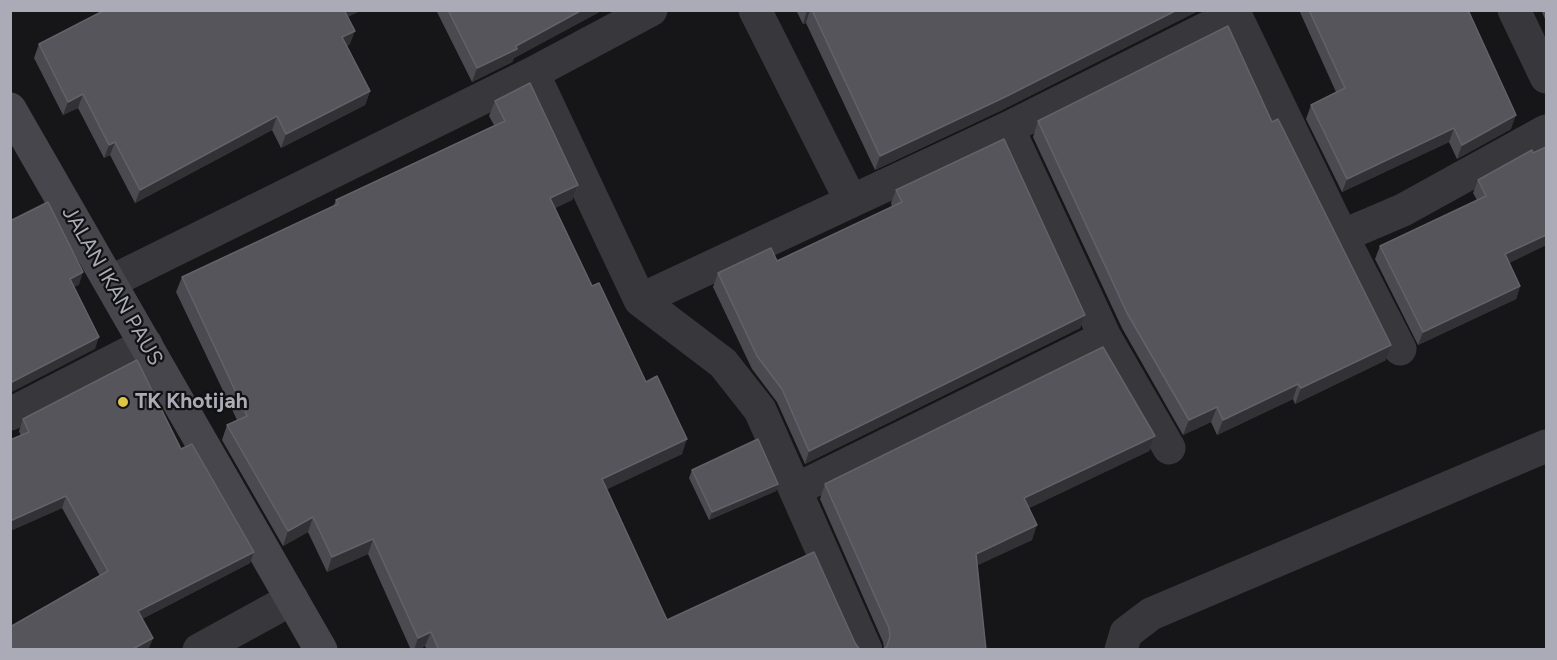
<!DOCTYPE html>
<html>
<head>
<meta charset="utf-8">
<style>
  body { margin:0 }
  #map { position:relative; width:1557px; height:660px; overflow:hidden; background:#161618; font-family:Figtree,sans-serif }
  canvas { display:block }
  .frame { position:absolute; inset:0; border:12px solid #aaabb6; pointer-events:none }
</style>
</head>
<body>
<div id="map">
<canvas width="1557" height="660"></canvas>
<div class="frame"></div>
</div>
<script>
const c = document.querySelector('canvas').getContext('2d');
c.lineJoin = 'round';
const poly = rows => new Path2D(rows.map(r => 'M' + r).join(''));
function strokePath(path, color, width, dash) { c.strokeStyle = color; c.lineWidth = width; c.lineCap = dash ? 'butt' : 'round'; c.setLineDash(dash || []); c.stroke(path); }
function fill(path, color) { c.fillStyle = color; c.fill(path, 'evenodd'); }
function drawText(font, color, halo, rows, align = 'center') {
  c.font = font + ' Figtree,sans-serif'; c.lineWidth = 4.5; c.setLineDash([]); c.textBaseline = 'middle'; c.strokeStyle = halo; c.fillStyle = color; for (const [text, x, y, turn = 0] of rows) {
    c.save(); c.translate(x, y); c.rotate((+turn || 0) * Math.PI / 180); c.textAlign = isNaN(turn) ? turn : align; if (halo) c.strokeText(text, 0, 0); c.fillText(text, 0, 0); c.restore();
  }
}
strokePath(poly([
  [755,10,851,201],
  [1233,10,1342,236,1403,210,1546,131],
  [1514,10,1546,77],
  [533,73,640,300,723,363,760,410,866,650],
  [1008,128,1105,337,1169,448],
  [1342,236,1400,349],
  [110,282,533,73,651,10],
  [640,300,1008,128,1235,14],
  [10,414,146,344],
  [797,489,1105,337],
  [199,650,292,599],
  [1121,650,1126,633,1151,614,1546,446]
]), '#38383c', 33);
strokePath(poly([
  [10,109,321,650]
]), '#46464c', 33);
fill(poly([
  [436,10,603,10,514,58,512,62,472,82],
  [796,10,1200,10,1000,111,875,170,806,23,803,24],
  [1299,10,1468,10,1511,129,1457,159,1449,142,1342,192,1306,119,1311,105,1336,92],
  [1541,10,1546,10,1546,21],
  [348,18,350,44,347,46,370,91,365,105,281,148,272,130,135,203,110,155,104,158,78,108,63,115,34,58,39,44],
  [495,101,578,185,572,200,555,208,592,286,646,382,682,454,607,489,667,620,855,643,860,650,427,650,425,646,419,650,411,650,368,554,327,572,308,532,283,546,222,440,227,425,237,420,176,292,182,277,333,207,336,200,494,125,489,116],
  [1038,121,1272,122,1386,360,1295,404,1293,399,1217,435,1211,422,1183,435,1122,328,1033,137],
  [1546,147,1546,245,1509,263,1520,286,1516,299,1418,345,1375,259,1380,246,1477,200,1473,193,1478,180],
  [896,190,1085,315,1080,328,805,464,777,402,752,369,713,287,718,273,777,261,892,207,891,203],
  [23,419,181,449,250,563,142,619,153,638,148,650,10,650,10,627,100,576,62,508,10,531,10,440,21,436,19,431],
  [1155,436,1149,451,1029,508,1032,540,977,565,884,648,883,642,820,499,825,484],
  [692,470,778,484,776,491,709,520,689,478]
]), '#4b4a50');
fill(poly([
  [343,10,362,10,338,22],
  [582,10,603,10,514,58,512,62,472,82,477,68,516,46],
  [807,10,810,10,806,23,803,24],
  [1177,10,1200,10,1000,111,875,170,880,156],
  [355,31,350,44,337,51,342,37],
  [370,91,365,105,281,148,286,134],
  [83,94,78,108,63,115,68,102],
  [1516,115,1511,129,1457,159,1462,145],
  [277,116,272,130,135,203,140,190],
  [1454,128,1449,142,1342,192,1347,179],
  [115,142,110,155,104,158,109,145],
  [578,185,572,200,545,213,550,198],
  [1546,235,1546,245,1501,267,1505,254],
  [83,272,79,285,65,291,70,279],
  [1520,286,1516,299,1418,345,1423,332],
  [1085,315,1080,328,805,464,809,451],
  [99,337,95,349,10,393,10,383],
  [1391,345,1386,360,1295,404,1301,388],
  [1298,384,1293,399,1217,435,1223,420],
  [1217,407,1211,422,1183,435,1189,420],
  [1155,436,1149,451,1019,513,1024,498],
  [687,439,682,454,597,494,602,479],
  [778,484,776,491,709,520,712,512],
  [66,496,62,508,10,531,10,521],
  [313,517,308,532,283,546,288,531],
  [1037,525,1032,540,970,569,976,554],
  [373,539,368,554,327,572,332,557],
  [254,552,250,563,134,623,138,611],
  [431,632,425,646,419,650,414,650,418,638],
  [153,638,148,650,131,650]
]), '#323135');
const building = poly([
  [105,10,344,10,355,31,342,37,370,91,286,134,277,116,140,190,115,142,109,145,83,94,68,102,39,44,105,10],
  [448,10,582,10,516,46,517,49,477,68,448,10],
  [812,10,1177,10,1005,97,880,156,812,10],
  [1309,10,1468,10,1516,115,1462,145,1454,128,1347,179,1311,105,1345,88,1309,10],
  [1228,26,1272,122,1278,119,1391,345,1301,388,1298,384,1223,420,1217,407,1189,420,1127,313,1038,121,1228,26],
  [530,83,578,185,550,198,592,286,599,283,646,382,657,376,687,439,602,479,667,620,814,552,855,643,860,650,439,650,431,632,418,638,373,539,332,557,313,517,288,531,227,425,247,416,182,277,338,204,336,200,505,121,495,101,530,83],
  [1004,139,1085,315,809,451,782,389,757,356,718,273,771,248,777,261,902,202,896,190,1004,139],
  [1546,147,1546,235,1505,254,1520,286,1423,332,1380,246,1486,196,1478,180,1532,150,1533,153,1546,147],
  [48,202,83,272,70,279,99,337,10,383,10,221,48,202],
  [1103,347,1155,436,1024,498,1037,525,976,554,986,650,882,650,887,646,890,637,889,628,825,484,1103,347],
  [137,360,181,449,192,444,254,552,138,611,153,638,131,650,10,650,10,635,12,634,10,632,10,627,108,571,66,496,10,521,10,440,29,432,23,419,137,360],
  [758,439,778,484,712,512,692,470,758,439]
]);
fill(building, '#55555b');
strokePath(building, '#636269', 1.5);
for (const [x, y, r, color] of [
  [123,402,6,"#dec548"]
]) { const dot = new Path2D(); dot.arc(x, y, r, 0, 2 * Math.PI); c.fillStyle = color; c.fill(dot); strokePath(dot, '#111113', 2); }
drawText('21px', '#aaabb6', '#111113', [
  ["JALAN IKAN PAUS",112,286,60]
]);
drawText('bold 21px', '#aaabb6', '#111113', [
  ["TK Khotijah",135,402]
], 'left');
</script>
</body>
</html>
